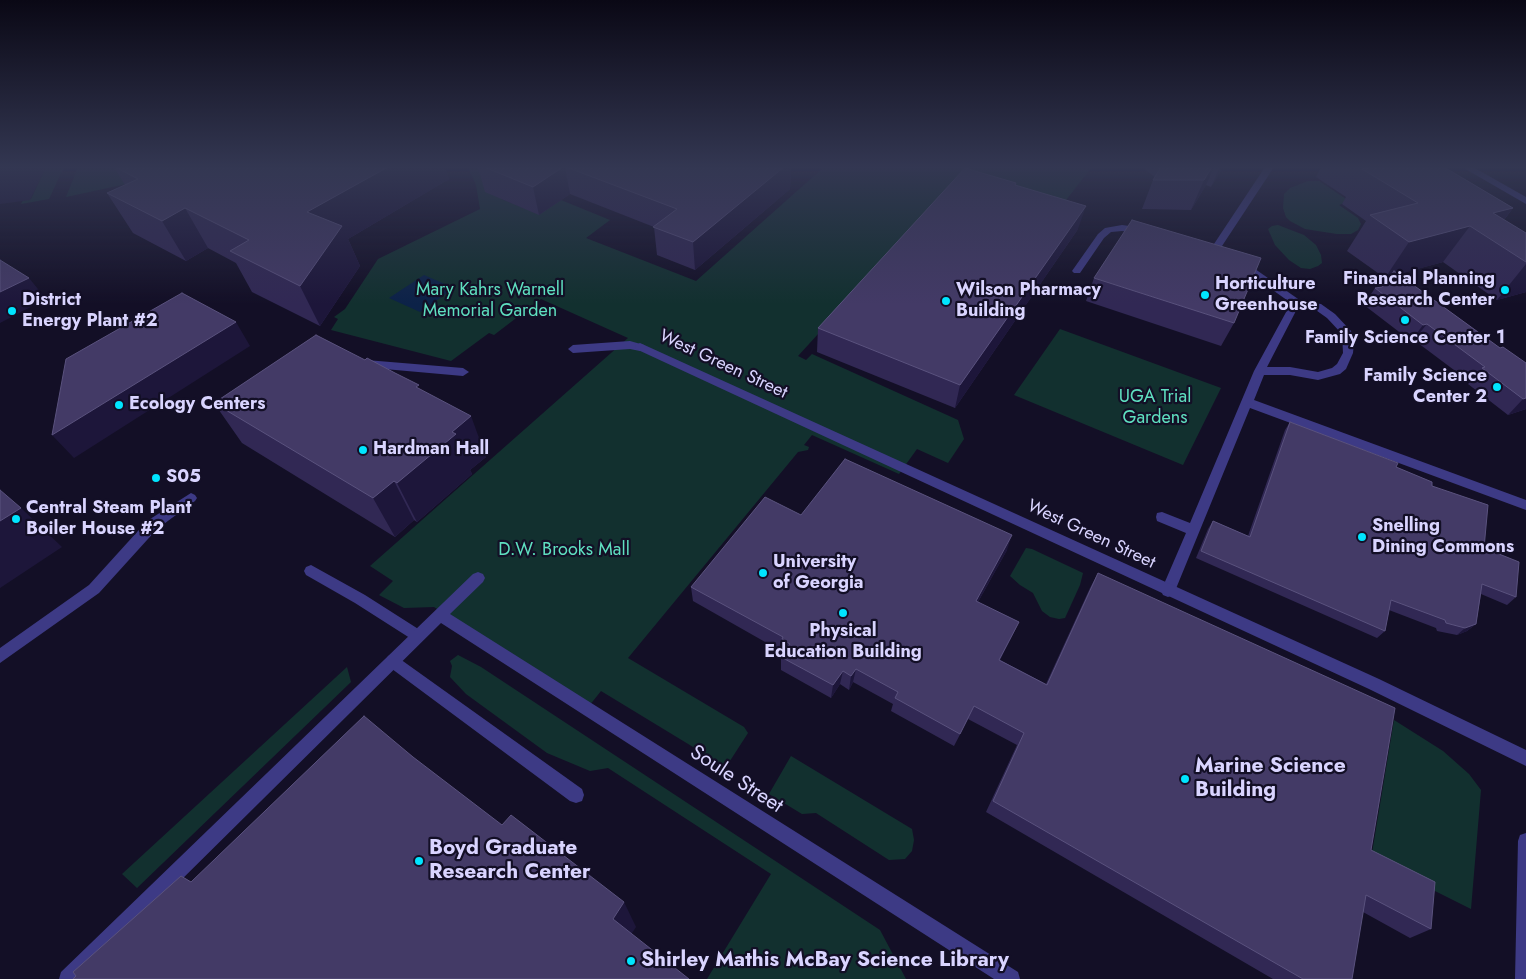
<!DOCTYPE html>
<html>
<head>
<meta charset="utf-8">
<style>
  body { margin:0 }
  canvas { display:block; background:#130f26 }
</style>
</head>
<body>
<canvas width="1526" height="979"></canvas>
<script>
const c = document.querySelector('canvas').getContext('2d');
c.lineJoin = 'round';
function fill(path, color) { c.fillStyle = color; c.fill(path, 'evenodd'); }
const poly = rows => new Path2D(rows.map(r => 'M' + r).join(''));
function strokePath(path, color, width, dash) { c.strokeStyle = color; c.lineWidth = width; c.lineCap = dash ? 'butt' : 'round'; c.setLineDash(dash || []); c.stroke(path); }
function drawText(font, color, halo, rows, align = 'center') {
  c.font = font + ' Jost,sans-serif'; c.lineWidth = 4.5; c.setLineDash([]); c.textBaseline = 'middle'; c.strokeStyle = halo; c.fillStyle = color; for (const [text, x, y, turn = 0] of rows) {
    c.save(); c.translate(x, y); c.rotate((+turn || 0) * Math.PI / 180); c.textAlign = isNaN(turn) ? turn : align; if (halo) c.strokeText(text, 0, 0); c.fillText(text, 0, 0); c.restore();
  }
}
fill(poly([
  [46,167,64,167,49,199,21,204,23,200,31,199],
  [78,167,154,167,145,180,66,197],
  [468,167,499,167,501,199,539,214,561,200,610,220,586,238,696,281,824,167,1092,167,1055,214,955,184,798,356,806,360,812,354,958,420,964,439,948,463,917,449,899,474,812,435,804,445,809,447,808,450,798,452,628,658,744,727,748,733,726,767,601,691,589,706,434,607,404,608,379,595,393,581,370,566,628,338,541,299,494,335,489,333,451,361,331,330,338,319,334,317,345,309,378,259,480,209,476,185],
  [1308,181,1319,181,1349,201,1339,205,1358,218,1361,224,1358,230,1351,234,1337,234,1305,229,1290,221,1286,217,1283,208,1284,194,1290,188],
  [1278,225,1304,235,1316,245,1321,255,1322,263,1318,266,1310,269,1301,268,1289,260,1275,245,1268,229,1272,226],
  [1060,329,1221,388,1183,465,1014,395],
  [1026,548,1032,549,1083,573,1080,585,1065,618,1059,619,1050,617,1042,611,1033,593,1020,585,1010,576],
  [458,655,481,667,880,930,906,979,707,979,771,874,608,768,590,771,547,753,466,694,450,677,452,666,450,661],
  [347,667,351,682,137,888,122,874],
  [1394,720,1443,751,1469,774,1481,790,1471,909,1371,859],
  [791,756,912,829,914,840,912,851,905,859,889,860,816,813,802,814,769,794]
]), '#12302f');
fill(poly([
  [424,275,454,288,420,312,389,298]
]), '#0c2248');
fill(poly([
  [1265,167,1274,167,1222,246,1301,301,1321,304,1335,314,1351,331,1354,341,1353,353,1346,369,1340,374,1318,380,1290,375,1264,375,1254,400,1526,500,1526,510,1250,408,1175,591,1173,595,1168,597,1163,595,1161,591,1186,533,1157,521,1156,517,1157,513,1162,512,1190,523,1254,371,1291,303,1212,247,1265,167],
  [1305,306,1313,308,1327,318,1342,334,1343,353,1337,364,1332,368,1318,372,1290,367,1267,367,1298,307,1305,306],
  [1462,167,1473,167,1526,197,1526,204,1462,167],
  [1122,225,1144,228,1149,231,1144,234,1122,231,1111,232,1104,238,1080,273,1074,273,1072,271,1098,234,1105,228,1122,225],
  [630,341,644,345,645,347,640,351,630,349,573,353,568,349,573,345,630,341],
  [366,360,463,368,469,372,463,376,362,367,361,364,366,360],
  [191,493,195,495,197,498,195,501,157,529,99,593,0,663,0,648,89,585,147,521,191,493],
  [311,565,365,595,423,632,425,636,423,640,418,642,413,640,355,603,306,575,304,571,306,567,311,565],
  [393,654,582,789,584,795,582,801,576,803,570,801,388,666,386,661,388,656,393,654]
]), '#3d3a85');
fill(poly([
  [640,343,1379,679,1526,750,1526,766,1369,689,636,349,635,347,636,345,640,343],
  [478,572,483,574,485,578,483,582,450,614,1018,972,1020,979,994,979,441,623,81,979,59,979,61,972,473,574,478,572],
  [1526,833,1526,979,1515,979,1518,841,1520,835,1526,833]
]), '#3d3a85');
fill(poly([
  [114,167,445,167,449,179,348,239,360,266,320,326,252,292,236,263,208,248,186,261,133,233,107,193,125,185],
  [478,167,792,167,791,170,790,189,695,270,657,255,654,227,570,194,539,215,485,192],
  [1141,167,1223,167,1211,187,1206,185,1191,210,1142,209,1153,180,1155,177],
  [1321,167,1444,167,1513,208,1504,220,1526,233,1526,292,1497,300,1443,262,1398,274,1500,348,1526,363,1526,409,1508,415,1468,384,1470,382,1414,340,1411,341,1364,305,1375,288,1382,287,1389,277,1385,278,1347,251,1366,221,1342,204,1346,197,1316,177],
  [1078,229,955,408,817,352,818,328],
  [1094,278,1234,323,1221,346,1086,301],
  [365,360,421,390,486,457,470,470,472,474,417,522,414,520,395,537,242,443,214,403],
  [1290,422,1396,467,1432,486,1484,548,1516,597,1507,605,1481,594,1476,624,1467,631,1457,635,1437,631,1436,628,1389,610,1385,631,1377,638,1196,558,1208,529,1213,521,1248,536,1285,430],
  [801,515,1007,550,978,602,1019,622,1000,660,1046,684,1090,588,1098,573,1371,850,1431,929,1410,938,1363,912,1352,979,1273,979,986,812,1017,745,968,719,954,746,891,711,893,704,853,682,849,690,840,684,831,698,781,670,781,657,783,654,781,653,781,651,693,601,691,587]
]), '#312854');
fill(poly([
  [0,167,46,167,30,200,0,204],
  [388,167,445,167,449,179,348,239,360,266,320,326,300,286,307,212],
  [563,167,565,167,570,194,539,215,533,187],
  [781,167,792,167,791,170,790,189,695,270,693,242],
  [1212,167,1214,167,1206,185,1191,210,1204,180],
  [1220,167,1223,167,1211,187],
  [1086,206,1078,229,955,408,960,385],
  [185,208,208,248,186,261,162,221],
  [1513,208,1489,239,1493,213],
  [1470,226,1443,262,1385,278,1409,242],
  [1526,264,1526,292,1497,300],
  [29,278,46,299,0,323,0,292],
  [236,322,250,346,74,458,52,435],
  [1427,324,1414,340,1411,341,1423,325],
  [1526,398,1526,409,1508,415,1523,399],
  [471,416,486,457,470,470,472,474,417,522,397,483,452,432],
  [394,481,414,520,395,537,373,498],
  [21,508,62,547,0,588,0,521],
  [1012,535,1007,550,970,616,976,601],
  [1019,622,1012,636,993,673,999,660],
  [1476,624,1467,631,1457,635,1465,628],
  [856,669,853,682,849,690,851,676],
  [843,671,840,684,831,698,833,685],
  [624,902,636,927,626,942,613,919]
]), '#1d163a');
const building = poly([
  [115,167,388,167,307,212,342,226,300,286,230,251,249,240,185,208,162,221,107,193,138,179,115,167],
  [484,167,563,167,533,187,484,167],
  [566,167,784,167,693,242,653,227,677,209,566,167],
  [1161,167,1212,167,1204,180,1153,180,1161,167],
  [1368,167,1444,167,1513,208,1493,213,1526,233,1526,262,1470,226,1409,242,1370,215,1418,203,1362,169,1368,167],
  [965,168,1016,183,1015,185,1086,206,960,385,818,328,965,168],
  [1132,220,1261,258,1234,323,1094,278,1132,220],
  [0,260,29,278,0,292,0,260],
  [1394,271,1500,348,1503,347,1526,363,1526,398,1523,399,1482,368,1485,367,1427,324,1423,325,1375,288,1382,287,1394,271],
  [182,293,236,322,52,435,66,359,182,293],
  [316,335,365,360,367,358,395,373,419,385,416,387,471,416,452,432,456,434,397,483,394,481,373,498,214,403,316,335],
  [1290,422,1398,463,1396,467,1432,482,1432,486,1488,505,1484,548,1519,562,1516,597,1482,584,1476,624,1465,628,1446,623,1445,620,1391,600,1385,631,1201,551,1213,521,1250,537,1290,422],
  [845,459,1012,535,976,601,1019,622,999,660,1047,685,1098,573,1395,708,1371,850,1435,882,1431,929,1366,895,1352,979,1303,979,993,801,1024,733,974,706,960,734,895,698,898,692,856,669,851,676,843,671,833,685,781,657,790,644,782,639,783,637,691,587,765,497,801,515,845,459],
  [0,490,21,508,0,521,0,490],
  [364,716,413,757,502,825,511,815,624,902,613,919,689,979,73,979,76,976,73,972,181,876,191,882,364,716]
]);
fill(building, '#433a66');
strokePath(building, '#5a527e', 1);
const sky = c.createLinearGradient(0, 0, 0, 304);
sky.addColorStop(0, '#0a0815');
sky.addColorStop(0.55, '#333752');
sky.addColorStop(1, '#33375200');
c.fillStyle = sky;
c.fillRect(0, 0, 1526, 304);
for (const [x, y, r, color] of [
  [1505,290,5,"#00e5ff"],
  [1205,295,5,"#00e5ff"],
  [946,301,5,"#00e5ff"],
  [12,311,5,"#00e5ff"],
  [1405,320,5,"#00e5ff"],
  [1497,387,5,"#00e5ff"],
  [119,405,5,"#00e5ff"],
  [363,450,5,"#00e5ff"],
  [156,478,5,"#00e5ff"],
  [16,519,5,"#00e5ff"],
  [1362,537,5,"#00e5ff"],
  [763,573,5,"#00e5ff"],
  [843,613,5,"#00e5ff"],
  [1185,779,5,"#00e5ff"],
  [419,861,5,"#00e5ff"],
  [631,961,5,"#00e5ff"]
]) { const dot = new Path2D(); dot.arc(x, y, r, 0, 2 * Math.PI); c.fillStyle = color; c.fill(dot); strokePath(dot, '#130f26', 2); }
drawText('bold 18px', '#d9d4ff', '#130f26', [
  ["Financial Planning",1495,280,"right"],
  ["Research Center",1495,301,"right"],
  ["Horticulture",1215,285],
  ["Greenhouse",1215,306],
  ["Wilson Pharmacy",956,291],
  ["Building",956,312],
  ["District",22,301],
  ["Energy Plant #2",22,322],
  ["Family Science Center 1",1405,339,"center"],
  ["Family Science",1487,377,"right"],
  ["Center 2",1487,398,"right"],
  ["Ecology Centers",129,405],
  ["Hardman Hall",373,450],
  ["S05",166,478],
  ["Central Steam Plant",26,509],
  ["Boiler House #2",26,530],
  ["Snelling",1372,527],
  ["Dining Commons",1372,548],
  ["University",773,563],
  ["of Georgia",773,584],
  ["Physical",843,632,"center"],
  ["Education Building",843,653,"center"]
], 'left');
drawText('18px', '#5fe0c0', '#130f26', [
  ["Mary Kahrs Warnell",490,291],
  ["Memorial Garden",490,312],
  ["UGA Trial",1155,398],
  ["Gardens",1155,419],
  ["D.W. Brooks Mall",564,551]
]);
drawText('18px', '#d9d4ff', '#130f26', [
  ["West Green Street",723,365,25],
  ["West Green Street",1091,535,25]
]);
drawText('bold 21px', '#d9d4ff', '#130f26', [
  ["Marine Science",1195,767],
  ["Building",1195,791],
  ["Boyd Graduate",429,849],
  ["Research Center",429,873],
  ["Shirley Mathis McBay Science Library",641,961]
], 'left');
drawText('21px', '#d9d4ff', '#130f26', [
  ["Soule Street",736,780,33]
]);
</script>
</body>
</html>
